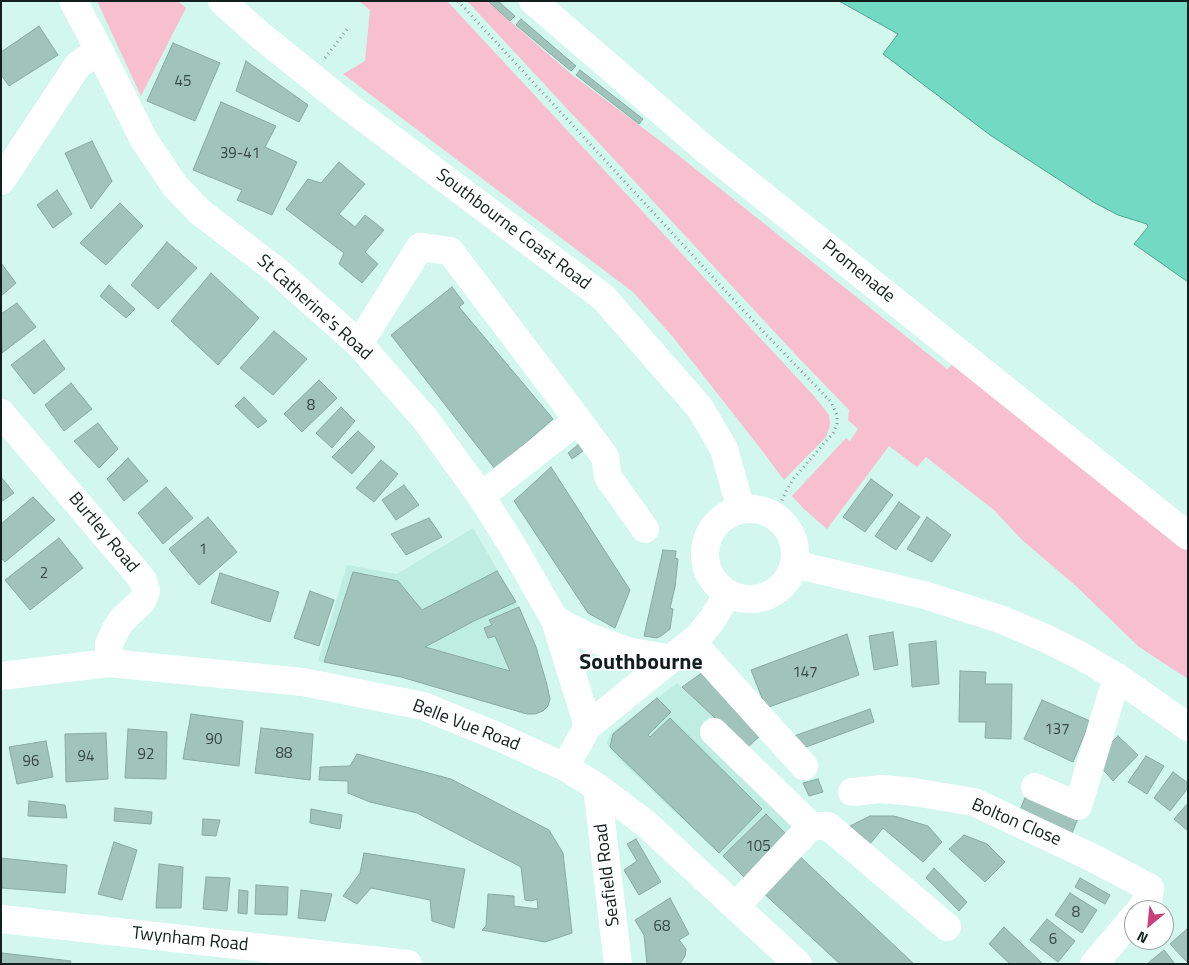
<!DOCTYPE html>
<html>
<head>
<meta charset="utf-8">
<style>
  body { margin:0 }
  #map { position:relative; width:1189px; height:965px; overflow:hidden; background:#d2f7ed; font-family:"Titillium Web",sans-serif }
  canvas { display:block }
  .frame { position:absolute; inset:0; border:2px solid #121f1c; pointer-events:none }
  .north { position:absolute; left:1124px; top:900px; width:50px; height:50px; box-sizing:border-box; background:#fff; border:1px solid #a0a5a4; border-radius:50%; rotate:208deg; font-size:14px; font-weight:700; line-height:20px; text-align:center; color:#121f1c }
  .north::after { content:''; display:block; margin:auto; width:18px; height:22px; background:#ca407a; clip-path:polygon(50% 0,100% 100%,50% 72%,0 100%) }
</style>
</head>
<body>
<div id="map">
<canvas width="1189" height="965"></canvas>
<div class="frame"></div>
<div class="north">N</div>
</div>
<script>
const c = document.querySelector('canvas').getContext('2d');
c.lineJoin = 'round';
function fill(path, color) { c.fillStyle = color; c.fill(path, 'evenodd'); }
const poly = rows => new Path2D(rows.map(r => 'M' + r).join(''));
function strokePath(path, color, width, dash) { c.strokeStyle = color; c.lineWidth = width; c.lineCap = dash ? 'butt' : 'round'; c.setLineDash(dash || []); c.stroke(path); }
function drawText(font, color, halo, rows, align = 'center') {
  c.font = font + ' "Titillium Web",sans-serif'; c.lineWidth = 4; c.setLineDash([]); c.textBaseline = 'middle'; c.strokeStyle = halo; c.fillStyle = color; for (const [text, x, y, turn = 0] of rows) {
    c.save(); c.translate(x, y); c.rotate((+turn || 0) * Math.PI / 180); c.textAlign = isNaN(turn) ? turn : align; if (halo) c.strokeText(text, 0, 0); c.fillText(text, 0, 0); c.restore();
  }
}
fill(poly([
  [473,528,519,607,536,647,547,685,550,699,548,706,543,711,535,714,527,714,401,677,318,661,347,565,397,574],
  [677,683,821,818,755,887,627,767,611,751,607,743,611,733]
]), '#bfede1');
fill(poly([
  [97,1,178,1,186,8,141,96],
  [359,1,447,1,814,396,829,415,830,426,826,437,784,480,757,444,673,337,633,292,343,74,365,61,370,10],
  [467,1,487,1,571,74,659,140,947,369,953,364,1188,545,1188,679,1139,647,1077,587,1021,539,994,510,926,457,917,467,889,446,827,529,804,509,792,496,846,438,850,441,858,429,848,420,849,410,796,355]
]), '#f8bfd0');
const water = poly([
  [839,1,1188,1,1188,282,1134,244,1148,227,1147,224,1118,215,1095,203,990,135,883,54,898,34,839,1]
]);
fill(water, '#72d9c2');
strokePath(water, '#55a190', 1);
const building = poly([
  [488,1,498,1,515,16,510,21,488,1],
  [521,19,576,66,571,71,516,25,521,19],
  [39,26,58,55,9,86,1,75,1,52,39,26],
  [173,43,220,63,195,121,147,101,173,43],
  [246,61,308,105,299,122,236,91,246,61],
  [580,70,643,119,639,124,576,75,580,70],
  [221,102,276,126,265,147,297,162,272,215,237,200,242,190,193,170,221,102],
  [92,141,112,181,91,209,65,153,92,141],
  [339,162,365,184,339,214,355,227,365,215,384,230,365,252,378,264,362,283,339,264,344,253,286,209,308,179,321,183,339,162],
  [57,190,72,214,53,228,37,205,57,190],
  [120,203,143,226,106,265,80,243,120,203],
  [167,242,197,268,158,309,131,285,167,242],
  [1,263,16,283,1,296,1,263],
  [211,273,259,318,218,365,171,321,211,273],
  [109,285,135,309,126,318,100,296,109,285],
  [452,287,464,303,459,307,553,419,495,469,391,335,452,287],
  [17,303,36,327,2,353,1,314,17,303],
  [274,331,307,359,273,395,240,368,274,331],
  [44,340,65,369,34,394,11,365,44,340],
  [319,380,337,398,302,432,284,414,319,380],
  [71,383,92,409,64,431,45,405,71,383],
  [244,397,267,421,258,428,235,406,244,397],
  [341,407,355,421,332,448,316,433,341,407],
  [98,423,118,449,99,468,74,441,98,423],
  [358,431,375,447,352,474,332,457,358,431],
  [586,438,591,445,572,459,568,453,586,438],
  [128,458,148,481,124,501,107,479,128,458],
  [381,460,398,474,374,502,356,488,381,460],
  [551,467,630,590,615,628,588,613,514,501,551,467],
  [1,477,14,493,1,502,1,477],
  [871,479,893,495,865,532,843,517,871,479],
  [404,485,419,505,396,520,382,500,404,485],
  [166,487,193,518,163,544,138,513,166,487],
  [33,497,55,520,5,562,1,558,1,524,33,497],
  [899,502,920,517,896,550,875,536,899,502],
  [208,517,237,552,199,585,169,549,208,517],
  [927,517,951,535,932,562,907,549,927,517],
  [429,518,442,537,406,555,391,534,429,518],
  [59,538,83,568,30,610,5,580,59,538],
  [663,550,676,551,675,558,678,559,675,587,670,608,673,609,670,629,661,636,657,638,644,636,663,550],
  [497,571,516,602,474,621,425,647,510,671,495,636,488,638,484,628,492,625,489,620,519,607,536,647,547,685,550,699,548,706,543,711,535,714,527,714,401,677,324,662,353,572,398,581,422,610,497,571],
  [220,573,279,592,270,622,211,603,220,573],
  [310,591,334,600,319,646,294,638,310,591],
  [893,632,898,665,874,670,869,636,893,632],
  [847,634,859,675,766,708,751,670,847,634],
  [936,641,939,684,912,687,909,644,936,641],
  [706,670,765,731,747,748,682,687,706,670],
  [960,671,986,672,985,684,1012,684,1011,739,985,738,986,722,959,722,960,671],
  [657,698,671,712,648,735,650,737,670,718,762,809,719,853,610,747,613,734,657,698],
  [1042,700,1090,721,1073,762,1024,739,1042,700],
  [870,709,874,722,798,750,794,736,870,709],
  [191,714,243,721,239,766,183,759,191,714],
  [261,728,313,734,310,780,255,773,261,728],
  [128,729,167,732,166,779,125,778,128,729],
  [106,733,108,779,66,782,65,734,106,733],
  [1118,736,1138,755,1113,781,1094,759,1118,736],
  [46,741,53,777,17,784,9,747,46,741],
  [357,754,451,779,549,830,563,853,572,933,545,942,482,930,486,926,488,894,514,896,514,906,538,909,537,899,531,901,525,900,521,867,417,813,370,802,348,793,348,781,319,780,320,767,350,766,357,754],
  [1146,756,1164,766,1147,794,1128,782,1146,756],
  [1173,772,1188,783,1188,788,1170,811,1154,798,1173,772],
  [818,779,823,792,809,796,803,783,818,779],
  [1027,793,1079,816,1072,833,1020,810,1027,793],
  [29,801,65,805,67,818,28,816,29,801],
  [1188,803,1188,831,1174,819,1188,803],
  [115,808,152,812,151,824,114,821,115,808],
  [311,809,342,815,340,829,310,823,311,809],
  [766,814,791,839,749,882,723,856,766,814],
  [870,816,894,816,928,826,942,842,923,862,883,828,870,844,850,826,870,816],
  [203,819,220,820,216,836,202,835,203,819],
  [964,835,987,844,1005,862,985,882,949,849,964,835],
  [636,839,661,882,639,895,624,870,637,861,627,844,636,839],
  [114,842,137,850,122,900,98,894,114,842],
  [793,850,914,964,840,964,759,889,793,850],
  [364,853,465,869,454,928,432,921,430,900,371,888,357,904,343,896,360,873,364,853],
  [1,858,67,865,65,893,2,888,1,858],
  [159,864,183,867,181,908,156,908,159,864],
  [934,868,967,902,959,911,926,878,934,868],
  [206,877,230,878,227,911,203,909,206,877],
  [1080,878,1110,895,1105,904,1075,887,1080,878],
  [256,885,288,887,287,915,255,914,256,885],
  [239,890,248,891,247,914,238,913,239,890],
  [301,890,332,894,325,921,298,918,301,890],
  [1070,893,1097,910,1082,933,1055,915,1070,893],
  [670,898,689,934,679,940,686,949,685,956,680,964,647,964,644,935,635,920,670,898],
  [1047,919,1075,941,1058,962,1030,940,1047,919],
  [1004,927,1043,964,1010,964,989,944,1004,927],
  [1187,929,1188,931,1188,963,1170,944,1187,929],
  [1164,950,1175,964,1147,964,1164,950],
  [2,953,71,961,70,964,1,964,2,953]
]);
fill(building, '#a1c4ba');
strokePath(building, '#87aaa1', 1);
strokePath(poly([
  [458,1,757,325,831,402,837,415,837,424,833,433,794,478,786,491,775,516],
  [325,58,348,28]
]), '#839e97', 3, [1, 4]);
strokePath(poly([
  [73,1,99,50,144,140,175,186,200,212,277,271,359,344,426,420,481,496,512,545,555,620,588,726],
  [222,1,260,35,348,106,603,297,700,408,724,449,741,510],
  [533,1,706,150,1188,536],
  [1,181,78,65,99,50],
  [359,344,420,247,450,251,578,420,481,496],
  [1,413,143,580,146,591,142,601,121,621,115,631,109,644,109,663],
  [578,420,605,457,608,477,645,529],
  '705 554a45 45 0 1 1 90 0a45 45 0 1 1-90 0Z',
  [794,564,924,595,1000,619,1045,638,1081,656,1117,677,1188,727],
  [555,620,589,637,627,651,672,659],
  [692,642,804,766],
  [714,732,811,826,736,906],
  [565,767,588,726,698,637,712,620,728,594],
  [597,787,618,964],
  [1035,787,1078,806,1117,677],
  [852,792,882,789,914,792,974,802,1091,857,1150,888,1149,897,1140,910],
  [811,826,828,826,947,927],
  [1,919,408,964],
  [1094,964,1134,917]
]), '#fff', 28);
strokePath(poly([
  [1,676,109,663,303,682,423,706,499,737,565,767,597,787,645,823,798,964]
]), '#fff', 28);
drawText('15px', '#364844', null, [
  ["45",183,82],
  ["39-41",240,154],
  ["8",311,406],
  ["1",203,550],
  ["2",44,574],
  ["147",805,673],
  ["137",1057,730],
  ["90",214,740],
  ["88",284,754],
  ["92",146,755],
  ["94",86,757],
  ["96",31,762],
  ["105",758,847],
  ["8",1076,913],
  ["68",662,927],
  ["6",1053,940]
]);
drawText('18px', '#121f1c', '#fff', [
  ["Southbourne Coast Road",513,230,37],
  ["Promenade",858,272,39],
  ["St Catherine's Road",314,308,42],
  ["Burtley Road",103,533,50],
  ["Belle Vue Road",466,726,21],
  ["Bolton Close",1016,823,23],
  ["Seafield Road",608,875,-97],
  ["Twynham Road",190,940,6]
]);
drawText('bold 22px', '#121f1c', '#fff', [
  ["Southbourne",641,664]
]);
</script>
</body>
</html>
